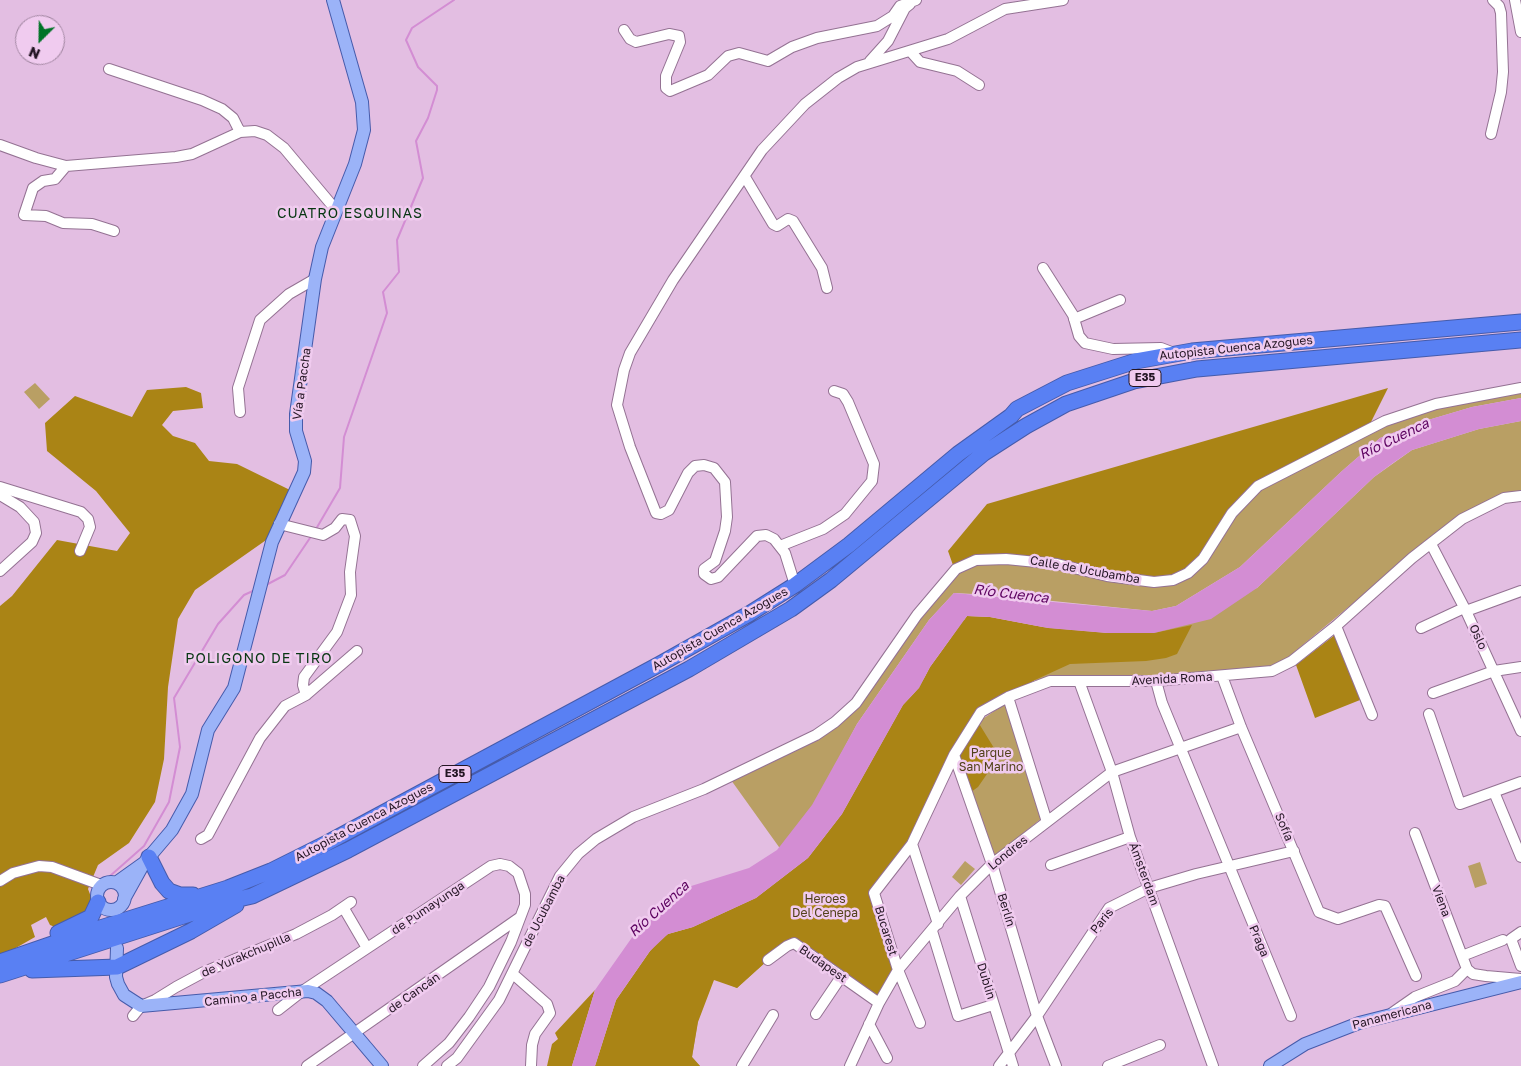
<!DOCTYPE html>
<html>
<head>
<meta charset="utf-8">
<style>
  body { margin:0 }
  #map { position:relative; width:1521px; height:1066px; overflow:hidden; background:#e3bee2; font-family:"Golos Text",sans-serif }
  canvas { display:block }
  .north { position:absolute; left:15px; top:15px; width:50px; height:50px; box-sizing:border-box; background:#f0cbef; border:1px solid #9e839e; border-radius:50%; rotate:203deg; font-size:14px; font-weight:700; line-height:20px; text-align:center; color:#241624 }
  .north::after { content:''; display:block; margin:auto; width:18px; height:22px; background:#007327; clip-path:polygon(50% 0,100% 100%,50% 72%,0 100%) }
</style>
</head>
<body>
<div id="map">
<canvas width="1521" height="1066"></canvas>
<div class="north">N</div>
</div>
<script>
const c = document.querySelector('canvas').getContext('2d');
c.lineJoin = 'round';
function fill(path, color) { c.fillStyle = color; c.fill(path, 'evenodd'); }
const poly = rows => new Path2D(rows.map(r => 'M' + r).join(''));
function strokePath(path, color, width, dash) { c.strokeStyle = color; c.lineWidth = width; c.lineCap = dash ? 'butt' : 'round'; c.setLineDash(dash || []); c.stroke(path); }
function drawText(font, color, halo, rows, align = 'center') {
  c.font = font + ' "Golos Text",sans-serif'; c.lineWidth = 5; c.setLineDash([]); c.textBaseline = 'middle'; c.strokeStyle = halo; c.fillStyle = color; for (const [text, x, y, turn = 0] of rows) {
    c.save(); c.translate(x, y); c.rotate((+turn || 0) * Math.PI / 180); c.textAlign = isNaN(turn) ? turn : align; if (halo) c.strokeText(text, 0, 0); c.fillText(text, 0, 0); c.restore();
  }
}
fill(poly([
  [35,383,50,399,39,409,24,392],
  [1521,388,1521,398,1472,407,1418,423,1380,438,1342,471,1240,567,1176,606,1152,611,993,595,954,593,929,620,857,724,833,769,832,775,784,854,731,780,835,722,956,569,1258,486,1385,421],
  [1521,421,1521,493,1503,495,1404,561,1287,658,1270,666,1156,681,1035,680,981,712,794,943,768,960,737,988,714,978,698,1020,692,1057,700,1066,595,1066,693,927,756,898,808,858,842,814,903,705,915,692,963,620,1107,633,1257,588,1374,477,1412,450,1479,429],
  [1005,704,1042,818,995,856,957,755,978,722],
  [965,861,975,869,961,885,952,877],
  [1480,862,1487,884,1475,888,1468,866]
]), '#b99f64');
fill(poly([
  [186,387,201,393,203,408,173,411,162,425,173,436,195,443,209,461,237,464,290,490,269,538,195,590,178,619,168,687,164,759,155,802,129,843,98,865,88,889,93,902,90,912,55,927,50,925,46,917,31,925,35,937,0,957,0,606,12,596,57,540,117,551,130,533,96,491,47,451,45,423,75,396,132,417,147,390],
  [1388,388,1369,426,1257,484,1201,558,1173,578,1154,580,1031,557,954,568,948,551,987,504],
  [967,616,990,617,1048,628,1107,633,1154,633,1192,625,1177,654,1166,658,1146,661,1070,664,1035,680,981,712,909,843,871,891,895,968,877,1000,794,943,768,960,737,988,714,980,698,1022,692,1057,700,1066,595,1066,616,1000,650,951,661,939,668,934,693,927,756,898,808,858,842,814,903,705,919,688,930,667],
  [1336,634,1360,700,1315,718,1296,665],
  [978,722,994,748,993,756,987,774,978,787,971,792,957,755],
  [595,990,572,1066,547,1066,552,1044,558,1039,555,1033]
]), '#aa8415');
fill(poly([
  [1521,398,1521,421,1479,429,1412,450,1393,463,1374,477,1257,588,1211,619,1154,633,1107,633,1048,628,990,617,967,616,930,667,919,688,903,705,842,814,808,858,756,898,693,927,668,934,650,951,616,1000,595,1066,572,1066,595,990,633,936,688,887,749,868,777,850,812,805,857,724,929,620,954,593,1152,611,1176,606,1240,567,1342,471,1380,438,1418,423,1472,407]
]), '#d38dd3');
strokePath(poly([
  [316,529,340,488,344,437,387,313,383,292,399,272,397,240,423,178,416,141,428,118,437,90,437,86,418,67,406,40,412,28,454,0],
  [266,585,285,575,312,535],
  [110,876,144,846,169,802,180,747,174,698,218,624,244,595,255,590]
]), '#d38dd3', 2);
const minor = poly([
  [1515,0,1521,32],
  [624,30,630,39,636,42,669,34,679,36,680,42,666,76,666,88,670,91,708,75,728,56,739,53,768,61,792,47,817,38,877,26,893,16,900,6,916,0],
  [910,51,920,62,957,71,979,85],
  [870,61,888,41,905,8,910,4],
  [109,69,202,100,222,109,233,118,240,132],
  [1491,134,1501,92,1503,72,1501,13,1499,6,1493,0],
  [0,145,36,158,66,166,176,157,192,154,240,132,255,131,267,135,284,148,336,210],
  [66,166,55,179,43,181,33,188,24,215,46,216,63,223,92,224,114,231],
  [745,177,773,224,777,226,788,219,793,221,822,268,827,288],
  [1043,268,1073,315,1079,336,1085,343,1113,349,1161,348,1174,353],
  [1074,319,1120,300],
  [240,412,238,388,260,320,289,294,315,279],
  [0,487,81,512,88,519,90,527,80,551],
  [0,495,20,507,34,522,36,533,32,542,0,571],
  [1431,544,1466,611,1521,731],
  [780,546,823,529,845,514,872,481,874,464,848,402,843,394,834,391],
  [795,585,785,553,774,539,766,535,757,536,718,577,711,579,704,574,704,569,715,561,725,531,727,517,725,482,714,468,704,465,695,466,688,473,669,510,661,514,656,513,630,447,617,405,624,370,630,353,673,280,762,150,805,104,838,78,857,67,948,39,1005,9,1063,0],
  [1466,611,1521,591],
  [1336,626,1372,715],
  [1421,628,1464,608],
  [1222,676,1241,727,1319,912,1338,919,1379,905,1385,906,1416,976],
  [1079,681,1112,772,1130,837,1213,1066],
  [1156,681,1162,703,1291,1016],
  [1433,693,1494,671,1521,667],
  [306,695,357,651],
  [1008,697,1047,822],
  [1429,714,1460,804,1521,782],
  [954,755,992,864,1037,1016,1056,1066],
  [1494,792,1521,857],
  [1415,833,1467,969,1473,974,1486,976,1521,979],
  [201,839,208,835,260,738,285,706,306,695,303,685,304,677,337,632,351,595,350,572,355,536,350,520,342,519,335,528,323,535,279,524],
  [912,844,938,924],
  [1051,865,1130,837],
  [0,881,13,873,39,866,52,867,101,885],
  [960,896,1013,1066],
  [346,912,367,948],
  [932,931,958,1016,993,1005],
  [1521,932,1511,939,1521,966],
  [1462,956,1503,940],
  [768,960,787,946,794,943,879,1003],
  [513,974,547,1004,550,1013,535,1034,532,1045,531,1066],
  [278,1010,301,992,491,866,500,864,509,866,518,873,525,894,525,905,511,942,489,987,469,1017,449,1043,423,1066],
  [1392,1013,1415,997,1455,981,1467,969],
  [816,1014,841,977],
  [133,1016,141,1006,155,1000,176,987,204,972,296,934,332,915,351,902],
  [920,1023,898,970,874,893,912,844,954,755,981,712,1008,697,1050,681,1156,681,1272,671,1292,661,1336,626,1412,558,1462,519,1504,498,1521,496],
  [869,1024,887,1058],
  [307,1066,519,918],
  [447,1066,457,1058,499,1000,560,876,578,854,596,839,633,817,704,789,816,735,835,722,856,703,917,615,956,569,976,560,1006,559,1057,564,1107,576,1154,582,1173,580,1188,573,1203,559,1232,513,1258,486,1385,421,1436,404,1521,388],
  [742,1066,773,1015],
  [850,1066,879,1003,898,970,960,896,992,864,1112,772,1241,727],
  [999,1066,1037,1016,1109,908,1149,888,1196,874,1294,851],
  [1108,1066,1160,1045]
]);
const major = poly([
  '97 896a14 14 0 1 1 28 0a14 14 0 1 1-28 0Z',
  [116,883,144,863],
  [124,899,144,863,172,830,192,794,208,730,234,688,272,542,304,472,305,461,296,431,296,414,315,279,322,247,355,164,364,130,362,102,333,0],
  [117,948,116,977,118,984,124,995,141,1006,308,991,316,993,327,1001,382,1066],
  [1270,1066,1305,1044,1359,1023,1521,982]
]);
const highway = poly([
  [149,857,162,883,169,891,180,895,193,895],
  [58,933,91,917,98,902],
  [0,962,81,934,228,888,271,871,327,843,660,664,749,614,795,585,849,545,958,454,1011,416,1017,409,1067,383,1136,361,1192,351,1521,322],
  [32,970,117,967,191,931,236,905],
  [0,975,230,901,252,896,348,850,689,669,791,609,831,580,984,453,1026,426,1066,404,1134,381,1197,369,1521,340]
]);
strokePath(minor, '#947293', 12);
strokePath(major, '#465bab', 14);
strokePath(highway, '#465bab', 17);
strokePath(minor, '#fff', 10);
strokePath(major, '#9bb3f8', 12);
strokePath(highway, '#5980f3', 15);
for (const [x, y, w] of [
  [1145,378,32],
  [455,774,32]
]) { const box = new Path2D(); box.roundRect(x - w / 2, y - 8.5, w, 17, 4); c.fillStyle = '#f0cbef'; c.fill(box); strokePath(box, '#241624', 1); }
drawText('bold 11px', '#241624', null, [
  ["E35",1145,378],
  ["E35",455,774]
]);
drawText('12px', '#241624', '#f0cbef', [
  ["Autopista Cuenca Azogues",1236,348,-6],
  ["Vía a Paccha",302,384,-82],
  ["Calle de Ucubamba",1085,570,10],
  ["Autopista Cuenca Azogues",720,629,-30],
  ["Oslo",1478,637,65],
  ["Avenida Roma",1172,679,-3],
  ["Autopista Cuenca Azogues",364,822,-28],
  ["Sofía",1284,827,67],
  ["Londres",1008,853,-39],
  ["Ámsterdam",1144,874,70],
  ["Viena",1441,901,69],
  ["de Pumayunga",428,908,-34],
  ["Berlín",1006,910,73],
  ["de Ucubamba",544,911,-63],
  ["Paris",1102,921,-51],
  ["Bucarest",886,931,73],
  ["Praga",1259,941,67],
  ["de Yurakchupilla",246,955,-23],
  ["Budapest",823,964,35],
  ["Dublin",986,981,73],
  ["de Cancán",414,993,-35],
  ["Camino a Paccha",253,997,-6],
  ["Panamericana",1392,1015,-15]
]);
drawText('12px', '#514118', '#f0cbef', [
  ["Parque",991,753],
  ["San Marino",991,767],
  ["Heroes",825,899],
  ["Del Cenepa",825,913]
]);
c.letterSpacing = '1px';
drawText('14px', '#083713', '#f0cbef', [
  ["CUATRO ESQUINAS",350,214],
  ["POLIGONO DE TIRO",259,659]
]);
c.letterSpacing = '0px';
drawText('italic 14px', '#5d0360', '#f0cbef', [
  ["Río Cuenca",1394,439,-26],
  ["Río Cuenca",1011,594,7],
  ["Río Cuenca",659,909,-42]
]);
</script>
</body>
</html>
